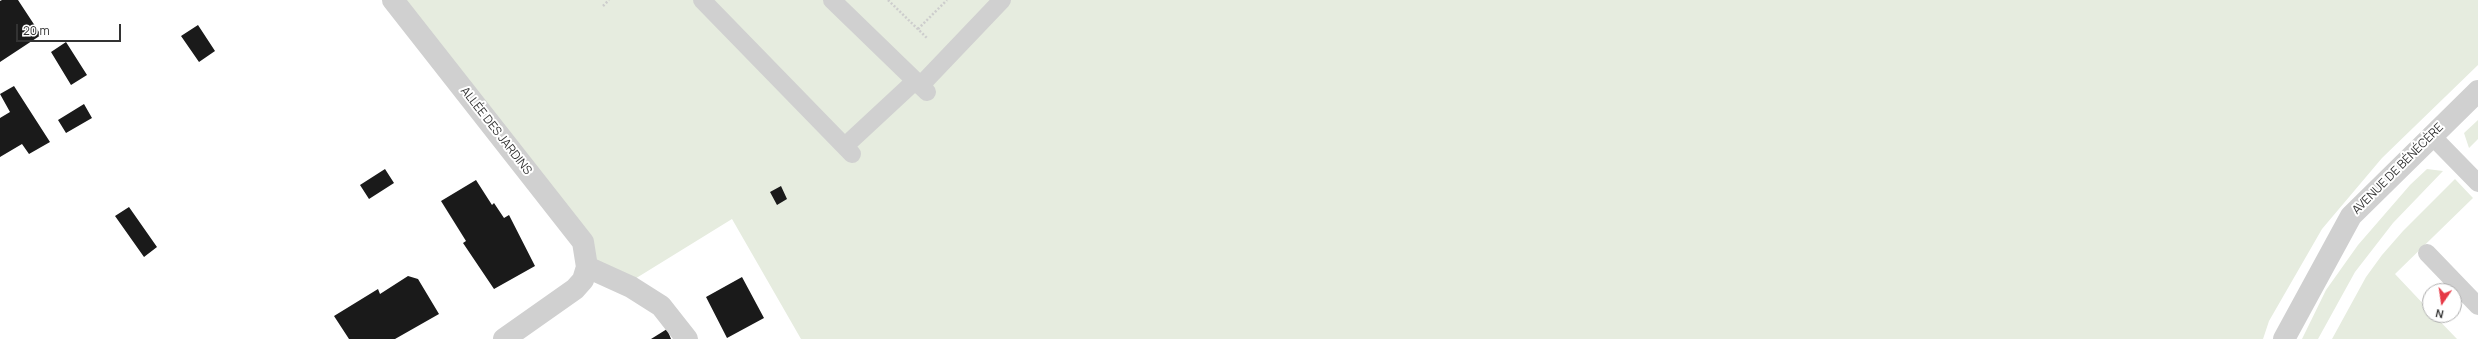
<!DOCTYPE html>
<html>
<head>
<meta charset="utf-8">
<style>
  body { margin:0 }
  #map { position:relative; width:2478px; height:339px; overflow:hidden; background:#fff; font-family:Manrope,sans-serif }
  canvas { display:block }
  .north { position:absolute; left:2422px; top:283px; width:40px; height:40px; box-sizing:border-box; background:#fff; border:1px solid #adadad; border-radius:50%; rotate:193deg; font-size:11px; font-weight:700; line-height:16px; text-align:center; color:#333 }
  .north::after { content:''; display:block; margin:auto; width:14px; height:18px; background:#e63946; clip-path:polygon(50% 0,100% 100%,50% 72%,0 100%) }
  .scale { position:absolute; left:16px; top:24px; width:105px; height:18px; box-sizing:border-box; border:2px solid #333; border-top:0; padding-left:5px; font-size:12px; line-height:14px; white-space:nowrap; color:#333; -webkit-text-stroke:3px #fff; paint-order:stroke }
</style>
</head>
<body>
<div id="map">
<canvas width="2478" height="339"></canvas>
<div class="north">N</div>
<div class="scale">20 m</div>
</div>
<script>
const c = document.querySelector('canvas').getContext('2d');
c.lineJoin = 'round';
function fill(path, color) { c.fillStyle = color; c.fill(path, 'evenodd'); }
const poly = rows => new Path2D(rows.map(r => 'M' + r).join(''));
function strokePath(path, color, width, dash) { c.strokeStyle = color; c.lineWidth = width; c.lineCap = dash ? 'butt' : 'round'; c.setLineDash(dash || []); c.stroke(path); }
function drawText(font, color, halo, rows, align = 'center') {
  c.font = font + ' Manrope,sans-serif'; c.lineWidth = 4; c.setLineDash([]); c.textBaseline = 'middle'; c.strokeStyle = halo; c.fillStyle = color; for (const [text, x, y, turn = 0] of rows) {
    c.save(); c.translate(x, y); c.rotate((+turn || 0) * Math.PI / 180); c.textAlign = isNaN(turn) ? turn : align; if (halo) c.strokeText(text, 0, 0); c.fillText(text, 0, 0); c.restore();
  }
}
fill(poly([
  [393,0,2478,0,2478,65,2382,158,2322,229,2269,321,2263,339,801,339,732,219,625,285,585,253],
  [2478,120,2478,139,2469,148,2464,133],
  [2427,169,2443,171,2393,223,2355,272,2318,339,2302,339,2326,290,2358,245,2410,185],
  [2455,179,2473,198,2395,274,2430,311,2430,315,2434,315,2457,339,2332,339,2366,277,2382,255,2403,231]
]), '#e6ecdf');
fill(poly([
  [2,0,18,0,41,35,0,62,0,1],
  [198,25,215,51,199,62,181,36],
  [66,42,87,75,71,85,51,52],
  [14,86,50,142,29,154,22,144,0,157,0,118,10,112,0,94],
  [84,104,92,118,66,133,58,120],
  [385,169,394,183,369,199,360,185],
  [476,180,492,205,494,203,504,218,509,215,535,266,494,289,463,243,466,241,441,201],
  [781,186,787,199,777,205,770,192],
  [129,207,157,247,144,257,115,216],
  [408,276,418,279,439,314,395,339,349,339,334,316,378,289,380,294],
  [742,277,764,318,727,338,706,297],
  [667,329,671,339,651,339]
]), '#1a1a1a');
strokePath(poly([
  [888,0,927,38],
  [603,6,609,0],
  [918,29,947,0]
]), '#cdcdcd', 2.5, [2, 2]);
strokePath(poly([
  [702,0,852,154],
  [832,0,927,92],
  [920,86,1002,0],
  [2431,135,2478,183],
  [845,146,915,81],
  [2427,253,2478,306]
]), '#d0d0d0', 18);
strokePath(poly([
  [393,0,583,242,587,267,583,280,575,289,504,339],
  [587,267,631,287,661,306,687,339]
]), '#d0d0d0', 22);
strokePath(poly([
  [2284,339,2351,216,2478,91]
]), '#d0d0d0', 22);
drawText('12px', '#333', '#fff', [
  ["ALLÉE DES JARDINS",496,131,52],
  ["AVENUE DE BÉNÉCÈRE",2398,169,-45]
]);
</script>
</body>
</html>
